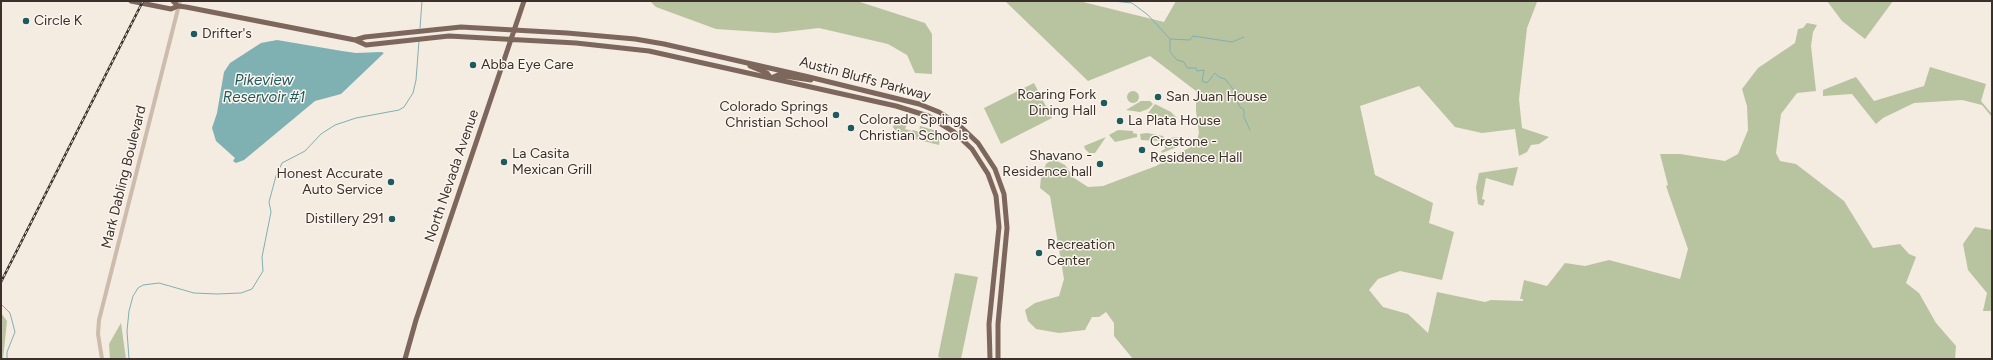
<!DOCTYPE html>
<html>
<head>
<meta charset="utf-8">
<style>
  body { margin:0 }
  #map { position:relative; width:1993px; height:360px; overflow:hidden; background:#f4ebe1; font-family:Figtree,sans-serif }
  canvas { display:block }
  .frame { position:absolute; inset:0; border:2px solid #3b302b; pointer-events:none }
</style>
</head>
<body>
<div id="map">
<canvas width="1993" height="360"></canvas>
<div class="frame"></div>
</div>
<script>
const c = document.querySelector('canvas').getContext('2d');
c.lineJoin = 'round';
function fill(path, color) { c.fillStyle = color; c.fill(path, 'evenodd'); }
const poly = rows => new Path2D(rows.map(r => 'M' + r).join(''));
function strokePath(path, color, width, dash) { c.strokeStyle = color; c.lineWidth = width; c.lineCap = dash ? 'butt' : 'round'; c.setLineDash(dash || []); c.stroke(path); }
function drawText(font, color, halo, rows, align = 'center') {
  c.font = font + ' Figtree,sans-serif'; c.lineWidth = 3; c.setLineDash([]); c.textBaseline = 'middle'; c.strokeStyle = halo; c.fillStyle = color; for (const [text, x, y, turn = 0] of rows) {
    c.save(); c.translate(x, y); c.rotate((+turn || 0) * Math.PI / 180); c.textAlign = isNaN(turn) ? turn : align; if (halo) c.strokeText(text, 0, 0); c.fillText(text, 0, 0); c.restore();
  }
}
fill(poly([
  [650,1,857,1,925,23,932,34,932,74,915,73,907,55,888,44,819,28,776,33,716,29,656,7],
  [1005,1,1079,1,1164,22,1176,1,1537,2,1527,28,1519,99,1522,128,1549,137,1539,144,1531,145,1527,152,1519,156,1515,129,1482,133,1455,127,1419,86,1360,106,1375,175,1433,203,1429,223,1454,232,1442,280,1400,271,1378,279,1369,290,1383,307,1408,314,1428,333,1437,292,1485,302,1491,300,1523,301,1523,299,1520,299,1524,280,1547,286,1565,263,1585,266,1609,260,1680,279,1688,249,1666,186,1668,185,1660,154,1680,154,1725,161,1738,154,1748,130,1747,106,1742,89,1758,68,1795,43,1798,29,1803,28,1807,23,1817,25,1813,32,1811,46,1816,91,1797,93,1781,114,1776,153,1780,161,1796,164,1844,201,1873,248,1900,244,1909,254,1916,257,1906,283,1919,293,1936,323,1956,346,1955,359,1133,359,1114,336,1114,323,1106,312,1099,317,1092,317,1085,330,1059,333,1036,329,1028,321,1025,310,1035,303,1059,296,1064,279,1050,196,1040,188,1041,177,1046,164,1053,159,1065,165,1074,178,1088,187,1103,186,1156,166,1196,144,1199,133,1196,111,1196,91,1150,56,1088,81],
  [1827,1,1893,1,1865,39,1842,21],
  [1930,67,1986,84,1981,101,1992,114,1992,117,1982,105,1962,100,1914,103,1883,118,1876,124,1852,94,1823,96,1823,90,1856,77,1874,101,1924,86],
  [1034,83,1052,118,1001,144,984,108],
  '1127 97a6 6 0 1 1 12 0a6 6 0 1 1-12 0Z',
  [1141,101,1150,101,1153,104,1148,109,1140,112,1126,110],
  [1155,104,1171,112,1177,118,1171,120,1148,113],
  [899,119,908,121,905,129,912,131,913,130,919,132,920,126,934,130,940,137,939,145,903,136,897,133,893,127,895,123],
  [1118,130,1133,131,1133,133,1137,134,1137,137,1115,142,1109,135],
  [1147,133,1163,136,1164,138,1161,141,1141,140,1140,134],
  [1106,137,1095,153,1089,153,1085,149,1084,146],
  [1176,137,1182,139,1182,145,1162,153,1161,151,1165,149,1164,142,1167,139],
  [1518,167,1513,186,1486,178,1482,199,1485,200,1483,206,1478,204,1476,187,1479,173],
  [1975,227,1992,230,1992,310,1990,311,1983,311,1987,293,1968,270,1963,244],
  [955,273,978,277,961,359,945,359,938,357],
  [1,313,7,321,3,359,1,359],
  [121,323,126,359,110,359,109,344]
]), '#b8c4a0');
fill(poly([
  [277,40,342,51,356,53,381,52,384,53,341,94,315,101,244,160,236,163,233,161,235,158,216,141,212,128,217,113,224,72,230,63,261,43]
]), '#7fb0b2');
strokePath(poly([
  [1113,1,1132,3,1148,15,1170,39,1170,52,1177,60,1184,62,1187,68,1196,68,1197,71,1204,70,1202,81,1207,83,1215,73,1219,77,1225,79,1237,94,1236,99,1240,107,1244,110,1244,117,1250,130],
  [420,28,422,1],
  [1170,39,1190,40,1193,36,1232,42,1244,37],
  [1,304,10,313,15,332,7,352,7,359],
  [129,359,127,331,129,311,133,296,138,288,143,285,159,283,194,293,217,294,241,293,252,289,263,271,262,257,271,212,269,202,276,176,282,163,305,151,321,134,335,125,356,118,399,110,404,107,413,93,416,80,419,41]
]), '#7fb0b2', 1);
strokePath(poly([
  [102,359,98,334,99,320,180,1]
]), '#cdbbac', 4);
strokePath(poly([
  [131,1,171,9,178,6,186,7,355,40,366,45,449,36,576,43,649,51,896,106,928,116,954,132,972,149,988,174,996,196,999,227,989,324,990,359],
  [173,1,178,6],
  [355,40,365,37,461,27,567,33,635,39,664,44,809,77,919,104,939,112,959,125,978,143,995,169,1004,194,1007,228,998,324,998,359],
  [750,66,767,73,771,78],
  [771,78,778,75,811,80],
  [405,359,416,320,524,1]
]), '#7d675c', 5);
const rail = poly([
  [1,282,143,1]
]);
strokePath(rail, '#3b302b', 2.5);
strokePath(rail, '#fbf5ee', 1, [3]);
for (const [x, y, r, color] of [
  [26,21,4,"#1f5a5e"],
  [194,34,4,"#1f5a5e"],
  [473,65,4,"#1f5a5e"],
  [1158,97,4,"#1f5a5e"],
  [1104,103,4,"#1f5a5e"],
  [836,115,4,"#1f5a5e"],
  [1120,121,4,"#1f5a5e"],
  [851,128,4,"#1f5a5e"],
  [1142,150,4,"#1f5a5e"],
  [504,162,4,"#1f5a5e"],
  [1100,164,4,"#1f5a5e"],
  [391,182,4,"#1f5a5e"],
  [392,219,4,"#1f5a5e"],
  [1039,253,4,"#1f5a5e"]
]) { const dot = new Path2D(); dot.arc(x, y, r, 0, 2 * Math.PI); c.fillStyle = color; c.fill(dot); strokePath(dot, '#fbf5ee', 1.5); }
drawText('14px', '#3b302b', '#fbf5ee', [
  ["Circle K",34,21],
  ["Drifter's",202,34],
  ["Abba Eye Care",481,65],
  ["Roaring Fork",1096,95,"right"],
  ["Dining Hall",1096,111,"right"],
  ["San Juan House",1166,97],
  ["Colorado Springs",828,107,"right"],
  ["Christian School",828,123,"right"],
  ["Colorado Springs",859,120],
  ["Christian Schools",859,136],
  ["La Plata House",1128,121],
  ["Crestone -",1150,142],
  ["Residence Hall",1150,158],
  ["La Casita",512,154],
  ["Mexican Grill",512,170],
  ["Shavano -",1092,156,"right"],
  ["Residence hall",1092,172,"right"],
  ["Honest Accurate",383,174,"right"],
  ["Auto Service",383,190,"right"],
  ["Distillery 291",384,219,"right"],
  ["Recreation",1047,245],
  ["Center",1047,261]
], 'left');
drawText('14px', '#3b302b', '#fbf5ee', [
  ["Austin Bluffs Parkway",865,79,15],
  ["North Nevada Avenue",452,176,-71],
  ["Mark Dabling Boulevard",124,177,-76]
]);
drawText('italic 15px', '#1f5a5e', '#fbf5ee', [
  ["Pikeview",264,81],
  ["Reservoir #1",264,98]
]);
</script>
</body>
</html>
